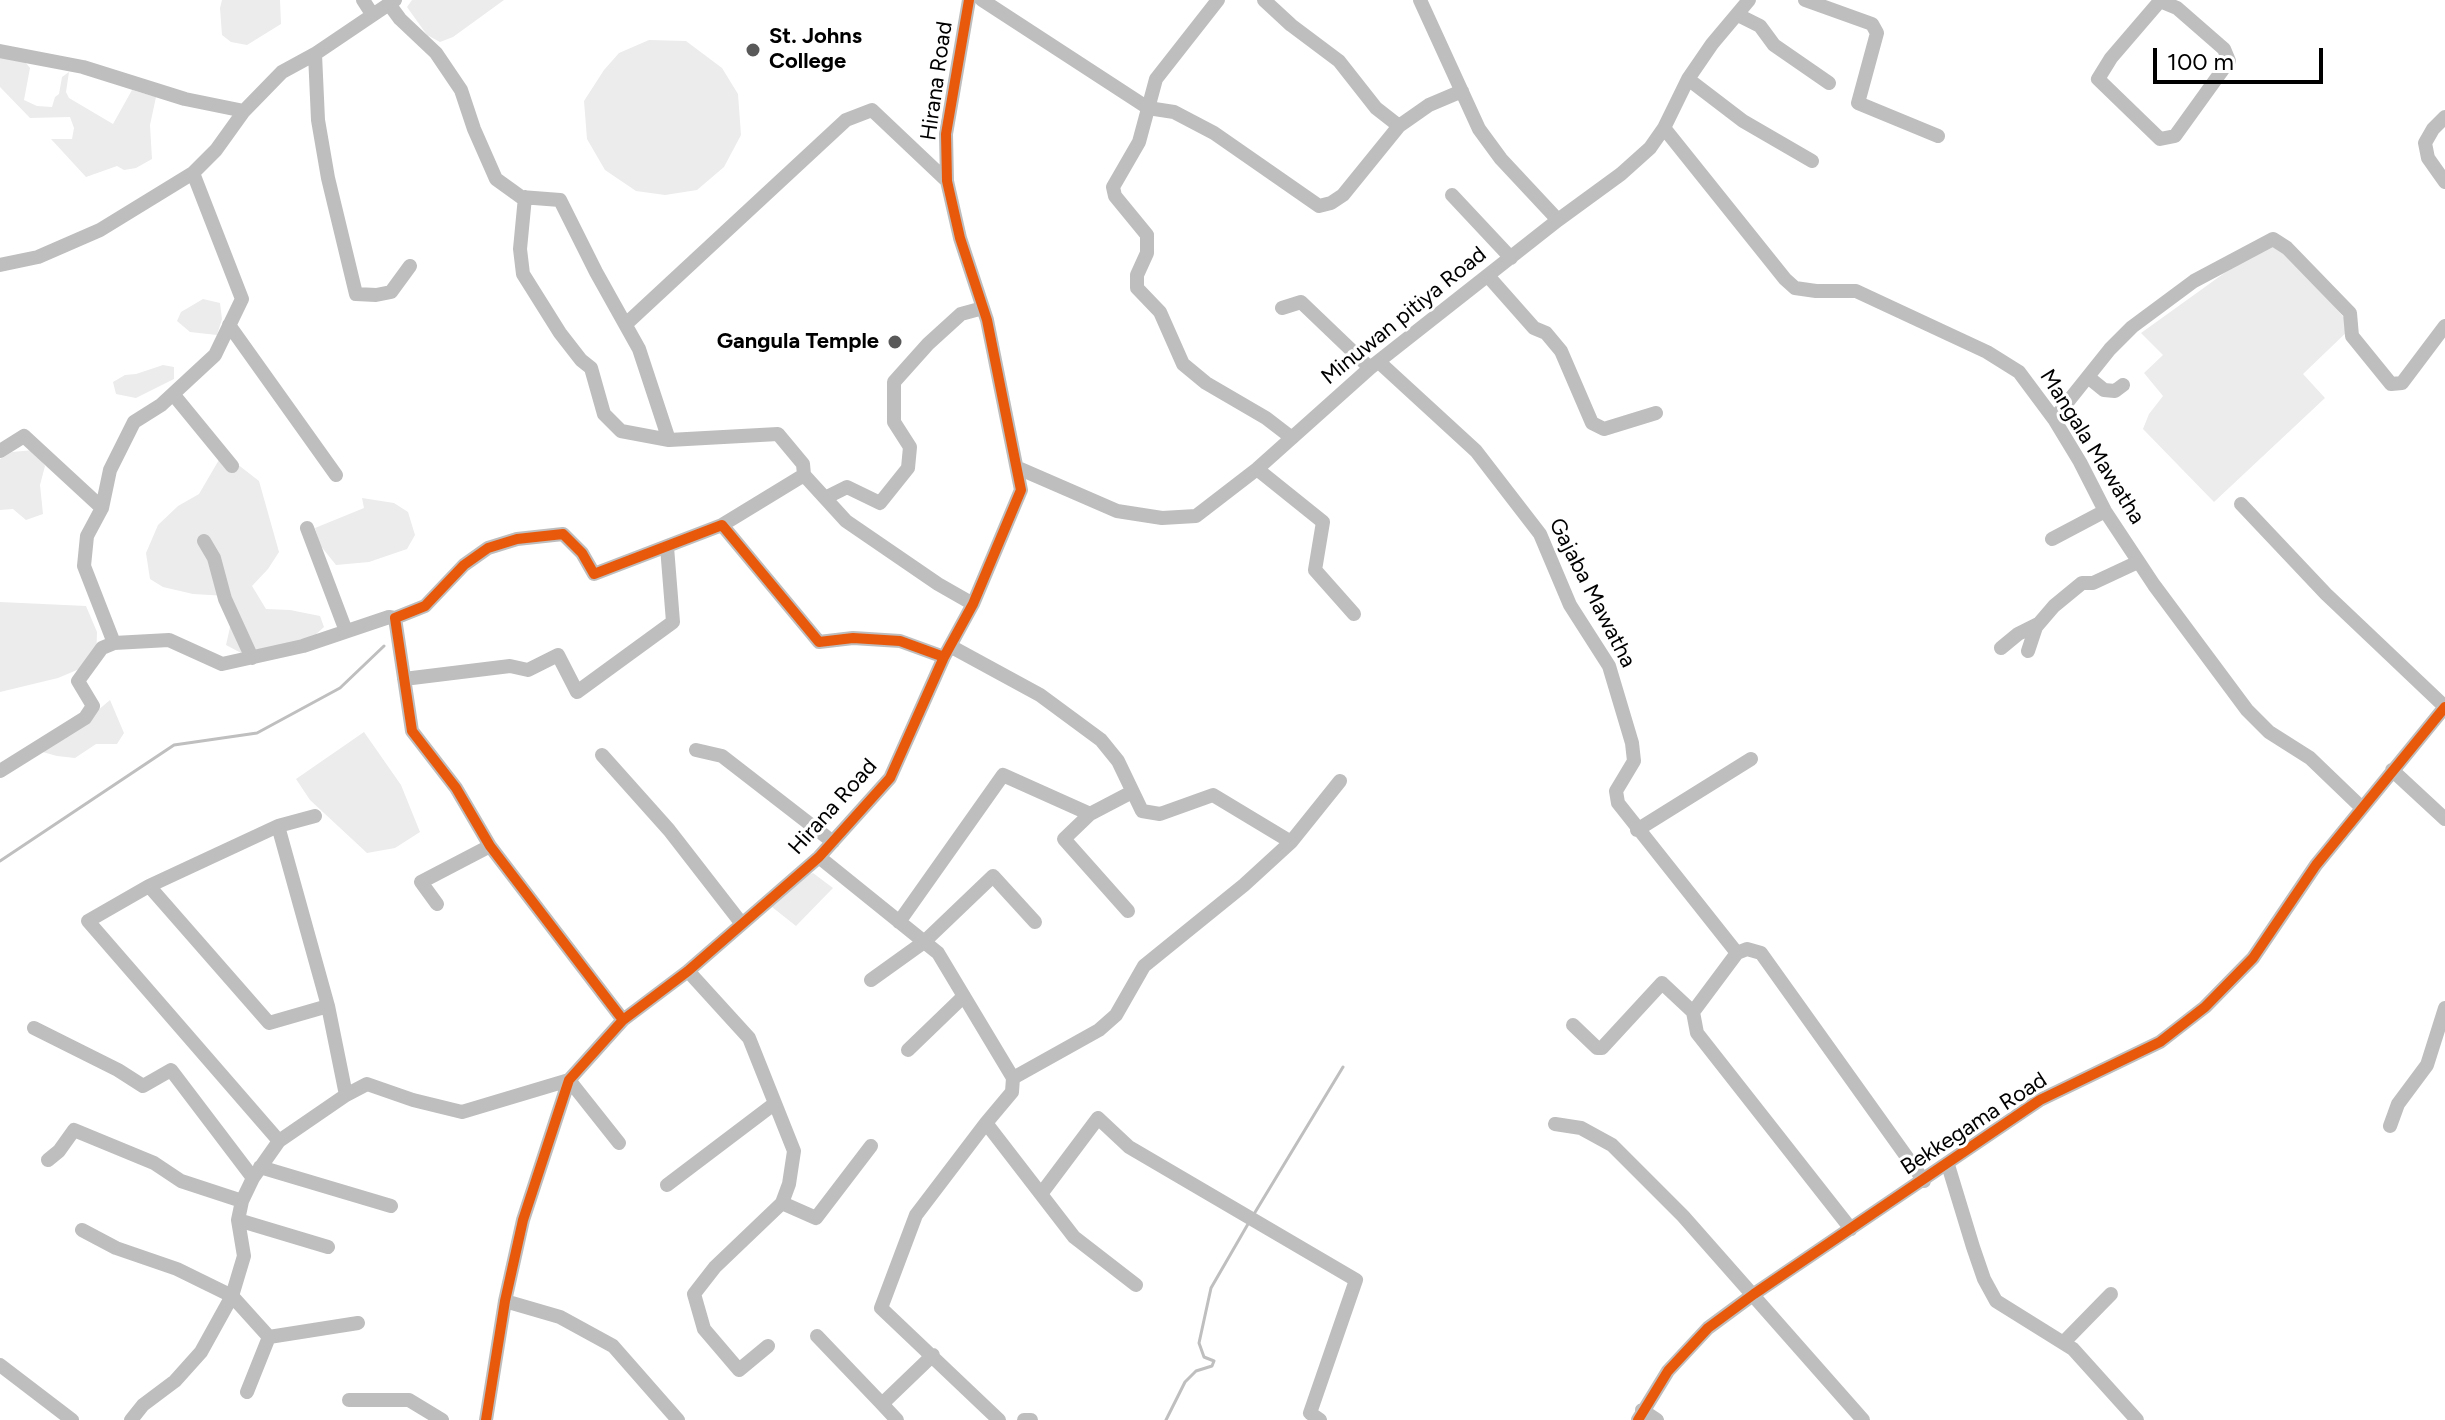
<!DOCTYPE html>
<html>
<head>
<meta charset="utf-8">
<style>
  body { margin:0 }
  #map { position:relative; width:2445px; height:1420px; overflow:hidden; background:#fff; font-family:Figtree,sans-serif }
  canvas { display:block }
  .scale { position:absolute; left:2153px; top:48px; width:170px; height:36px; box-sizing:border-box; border:4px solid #000; border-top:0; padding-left:10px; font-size:24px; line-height:28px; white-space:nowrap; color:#000; -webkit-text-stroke:6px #fff; paint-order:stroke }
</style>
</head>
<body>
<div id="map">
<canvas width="2445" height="1420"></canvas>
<div class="scale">100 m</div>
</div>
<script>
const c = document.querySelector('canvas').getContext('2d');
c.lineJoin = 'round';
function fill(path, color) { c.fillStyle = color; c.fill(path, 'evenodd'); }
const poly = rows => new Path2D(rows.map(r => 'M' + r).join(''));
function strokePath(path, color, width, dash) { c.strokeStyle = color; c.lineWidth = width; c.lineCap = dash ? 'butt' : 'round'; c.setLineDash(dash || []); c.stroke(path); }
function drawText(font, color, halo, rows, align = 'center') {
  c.font = font + ' Figtree,sans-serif'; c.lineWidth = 6; c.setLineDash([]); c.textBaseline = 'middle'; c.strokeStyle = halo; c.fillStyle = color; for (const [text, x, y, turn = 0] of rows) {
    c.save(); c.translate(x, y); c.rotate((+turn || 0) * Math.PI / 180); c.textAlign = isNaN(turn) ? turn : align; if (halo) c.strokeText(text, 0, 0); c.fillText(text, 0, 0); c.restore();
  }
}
fill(poly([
  [222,0,280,0,281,24,247,45,231,42,222,35,220,8],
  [412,0,504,0,453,37,440,42,427,35,407,7],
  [649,40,686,41,722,68,738,94,741,135,724,167,697,190,665,195,636,191,605,170,587,139,584,101,604,70,619,53],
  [0,54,22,58,30,68,24,100,37,106,52,107,55,97,59,94,62,77,69,72,66,92,69,98,113,124,132,90,156,97,150,125,152,159,136,168,124,170,117,166,86,177,51,139,72,139,74,128,70,117,30,118,0,87],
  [2274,245,2289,254,2352,327,2303,374,2325,398,2214,502,2143,429,2149,414,2163,396,2144,373,2163,355,2141,333,2262,246],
  [203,299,220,303,222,319,217,335,190,332,177,321,181,312],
  [163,365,174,367,174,379,136,398,116,394,113,382,125,375,136,374],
  [34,450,45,466,40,485,43,514,26,520,13,509,0,510,0,459,12,452],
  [223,453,259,481,279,552,268,569,252,586,266,609,290,610,320,616,324,627,313,637,243,654,226,645,233,614,227,596,193,594,163,587,150,579,146,553,158,525,178,506,199,494],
  [362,498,394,503,408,512,415,535,407,549,369,562,336,565,320,545,315,528,364,508],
  [0,602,86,606,97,632,96,662,58,678,0,692],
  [110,700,124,733,117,744,96,744,75,758,57,756,39,751,90,717],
  [364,732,401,785,420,832,395,848,367,853,310,800,296,779],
  [813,873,833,888,796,926,772,907,807,875]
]), '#ececec');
strokePath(poly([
  [0,861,174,745,257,733,340,688,384,646],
  [1254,1214,1343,1067],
  [1166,1420,1185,1382,1196,1371,1212,1366,1214,1361,1204,1357,1199,1343,1211,1288,1248,1224]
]), '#bfbfbf', 3);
strokePath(poly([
  [363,0,372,14],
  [982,0,1148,108,1174,112,1214,133,1319,206,1331,203,1343,195,1399,126,1429,105,1462,91],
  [1218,0,1156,79,1139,142,1113,187,1115,196,1147,235,1147,253,1137,275,1137,288,1160,312,1183,364,1206,383,1266,418,1292,438],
  [1264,0,1291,25,1339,61,1376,108,1399,126],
  [1420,0,1479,129,1501,159,1558,220],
  [1805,0,1872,24,1877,33,1858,103,1938,136],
  [2160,1,2177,8,2224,49,2229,61,2175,136,2160,139,2098,79,2111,58,2160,1],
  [389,4,400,19,436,53,461,90,474,129,496,179,521,197,560,200,596,272,639,349,669,440],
  [1738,15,1760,26,1774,45,1829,83],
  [0,51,83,67,185,99,244,111],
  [315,54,318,120,328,178,356,294,376,295,391,292,410,266],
  [1688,79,1743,121,1812,161],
  [2445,117,2433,129,2425,143,2428,158,2445,182],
  [1664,128,1785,279,1795,288,1816,291,1856,291,1987,352,2019,372,2054,419,2080,462,2105,511,2154,585,2247,710,2269,732,2310,758,2361,807],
  [1452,195,1511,258],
  [525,197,520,249,523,274,560,333,581,360,591,368,604,414,621,431,669,440,778,434,803,464,804,475,722,525],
  [0,265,38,257,100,230,193,173,216,150,244,111,282,72,315,54,395,0],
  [1488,276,1534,328,1546,333,1561,351,1592,423,1604,429,1656,413],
  [1282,308,1301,302,1370,368],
  [626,324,846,120,872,110,947,181],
  [229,325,336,475],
  [1379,362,1476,451,1540,534,1570,605,1609,666,1632,743,1634,761,1616,791,1618,803,1737,953],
  [2088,377,2104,390,2115,391,2123,385],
  [173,394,232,466],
  [2054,419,2110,349,2132,327,2194,281,2273,239,2287,248,2350,313,2352,336,2391,384,2402,383,2445,326],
  [0,451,24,436,102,508],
  [1018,468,1117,511,1162,518,1196,516,1257,469,1370,368,1558,220,1621,174,1650,148,1664,128,1688,79,1712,44,1749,0],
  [1257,469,1323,522,1315,570,1354,614],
  [804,475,846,521,938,584,973,604],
  [825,498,847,487,880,503,908,468,910,447,894,422,894,382,928,344,961,314,983,308],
  [2241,504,2326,594,2445,707],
  [307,528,346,631],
  [2052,539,2105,511],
  [204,541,214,558,225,599,252,658],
  [114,643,84,566,87,536,102,508,110,470,134,422,161,405,215,355,242,299,193,173],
  [950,646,1040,695,1101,740,1118,761,1142,811,1160,814,1213,795,1291,842,1244,885,1144,966,1116,1015,1099,1030,1013,1078],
  [2001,648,2018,634,2038,624],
  [2028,651,2036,627,2054,606,2082,583,2093,583,2138,562],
  [404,679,510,666,528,670,558,655,577,692,673,622,667,547],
  [696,750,722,756,833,842],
  [602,755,669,830,742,924],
  [2392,770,2445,819],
  [0,771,85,718,93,706,78,681,102,648,114,643,169,640,222,664,303,646,389,617,395,618],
  [278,826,315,816],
  [1637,830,1751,759],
  [1291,842,1340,781],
  [819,857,938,953,1013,1078,1012,1092,986,1123,1074,1237,1136,1285],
  [149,886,269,1023,328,1006],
  [437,904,421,882,490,846],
  [1128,911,1064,839,1090,814,1132,792],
  [899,922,1003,775,1090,814],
  [688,971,749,1038,794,1151,789,1184,782,1203,715,1267,694,1294,704,1329,739,1370,768,1346],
  [871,980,924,942,993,876,1035,922],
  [1693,1012,1737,953,1747,949,1761,953,1924,1181],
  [623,1020,490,846,456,788,412,731,395,618,425,606,464,565,488,548,517,539,563,534,582,553,594,574,722,525,819,642,853,638,900,641,944,657],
  [1573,1025,1597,1048,1602,1048,1662,983,1693,1012,1697,1033,1851,1229],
  [34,1028,118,1070,143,1086,171,1070,253,1178],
  [908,1050,964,996],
  [986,1123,916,1215,881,1308,999,1420],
  [1555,1124,1581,1128,1612,1145,1683,1216,1863,1420],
  [2390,1126,2398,1104,2427,1065,2445,1008],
  [279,1141,88,921,149,886,278,826,328,1006,346,1095],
  [48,1160,59,1151,74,1130,154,1163,181,1181,242,1201],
  [1948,1165,1973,1247,1984,1279,1996,1301,2073,1349,2137,1420],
  [260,1167,391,1206],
  [667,1185,774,1104],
  [1041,1194,1098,1118,1129,1147,1356,1280,1310,1413,1320,1420],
  [782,1203,816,1218,871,1146],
  [238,1220,328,1247],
  [82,1230,116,1248,177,1269,232,1296,269,1337],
  [505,1301,560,1317,613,1346,678,1420],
  [817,1336,882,1404,933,1355],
  [2064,1342,2111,1294],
  [0,1365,72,1420],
  [247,1392,269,1337,358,1323],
  [349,1400,409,1400,442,1420],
  [882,1404,897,1420],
  [1642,1410,1657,1420],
  [131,1420,143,1405,175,1381,201,1352,232,1296,244,1256,238,1220,242,1201,253,1178,279,1141,346,1095,367,1084,413,1100,462,1112,569,1080,619,1143],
  [486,1420,505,1301,523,1220,569,1080,623,1020,688,971,819,857,890,778,944,657,973,604,1021,490,987,320,960,238,947,181,946,134,969,0],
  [1024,1420,1031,1420],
  [1638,1420,1668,1371,1708,1328,1754,1294,2040,1100,2160,1042,2205,1007,2253,958,2316,865,2445,707]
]), '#bebebe', 14);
strokePath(poly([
  [623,1020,490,846,456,788,412,731,395,618,425,606,464,565,488,548,517,539,563,534,582,553,594,574,722,525,819,642,853,638,900,641,944,657],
  [486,1420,505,1301,523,1220,569,1080,623,1020,688,971,819,857,890,778,944,657,973,604,1021,490,987,320,960,238,947,181,946,134,969,0],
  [1638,1420,1668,1371,1708,1328,1754,1294,2040,1100,2160,1042,2205,1007,2253,958,2316,865,2445,707]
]), '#e8590c', 10);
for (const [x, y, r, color] of [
  [753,50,8,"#595959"],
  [895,342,8,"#595959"]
]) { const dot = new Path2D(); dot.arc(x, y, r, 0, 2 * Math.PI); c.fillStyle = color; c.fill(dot); strokePath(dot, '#fff', 3); }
drawText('bold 22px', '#000', '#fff', [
  ["St. Johns",769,37],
  ["College",769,62],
  ["Gangula Temple",879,342,"right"]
], 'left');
drawText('22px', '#000', '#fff', [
  ["Hirana Road",937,81,-82],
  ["Minuwan pitiya Road",1404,316,-39],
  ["Mangala Mawatha",2092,447,58],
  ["Gajaba Mawatha",1592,593,63],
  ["Hirana Road",833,807,-48],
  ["Bekkegama Road",1974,1124,-33]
]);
</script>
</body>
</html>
